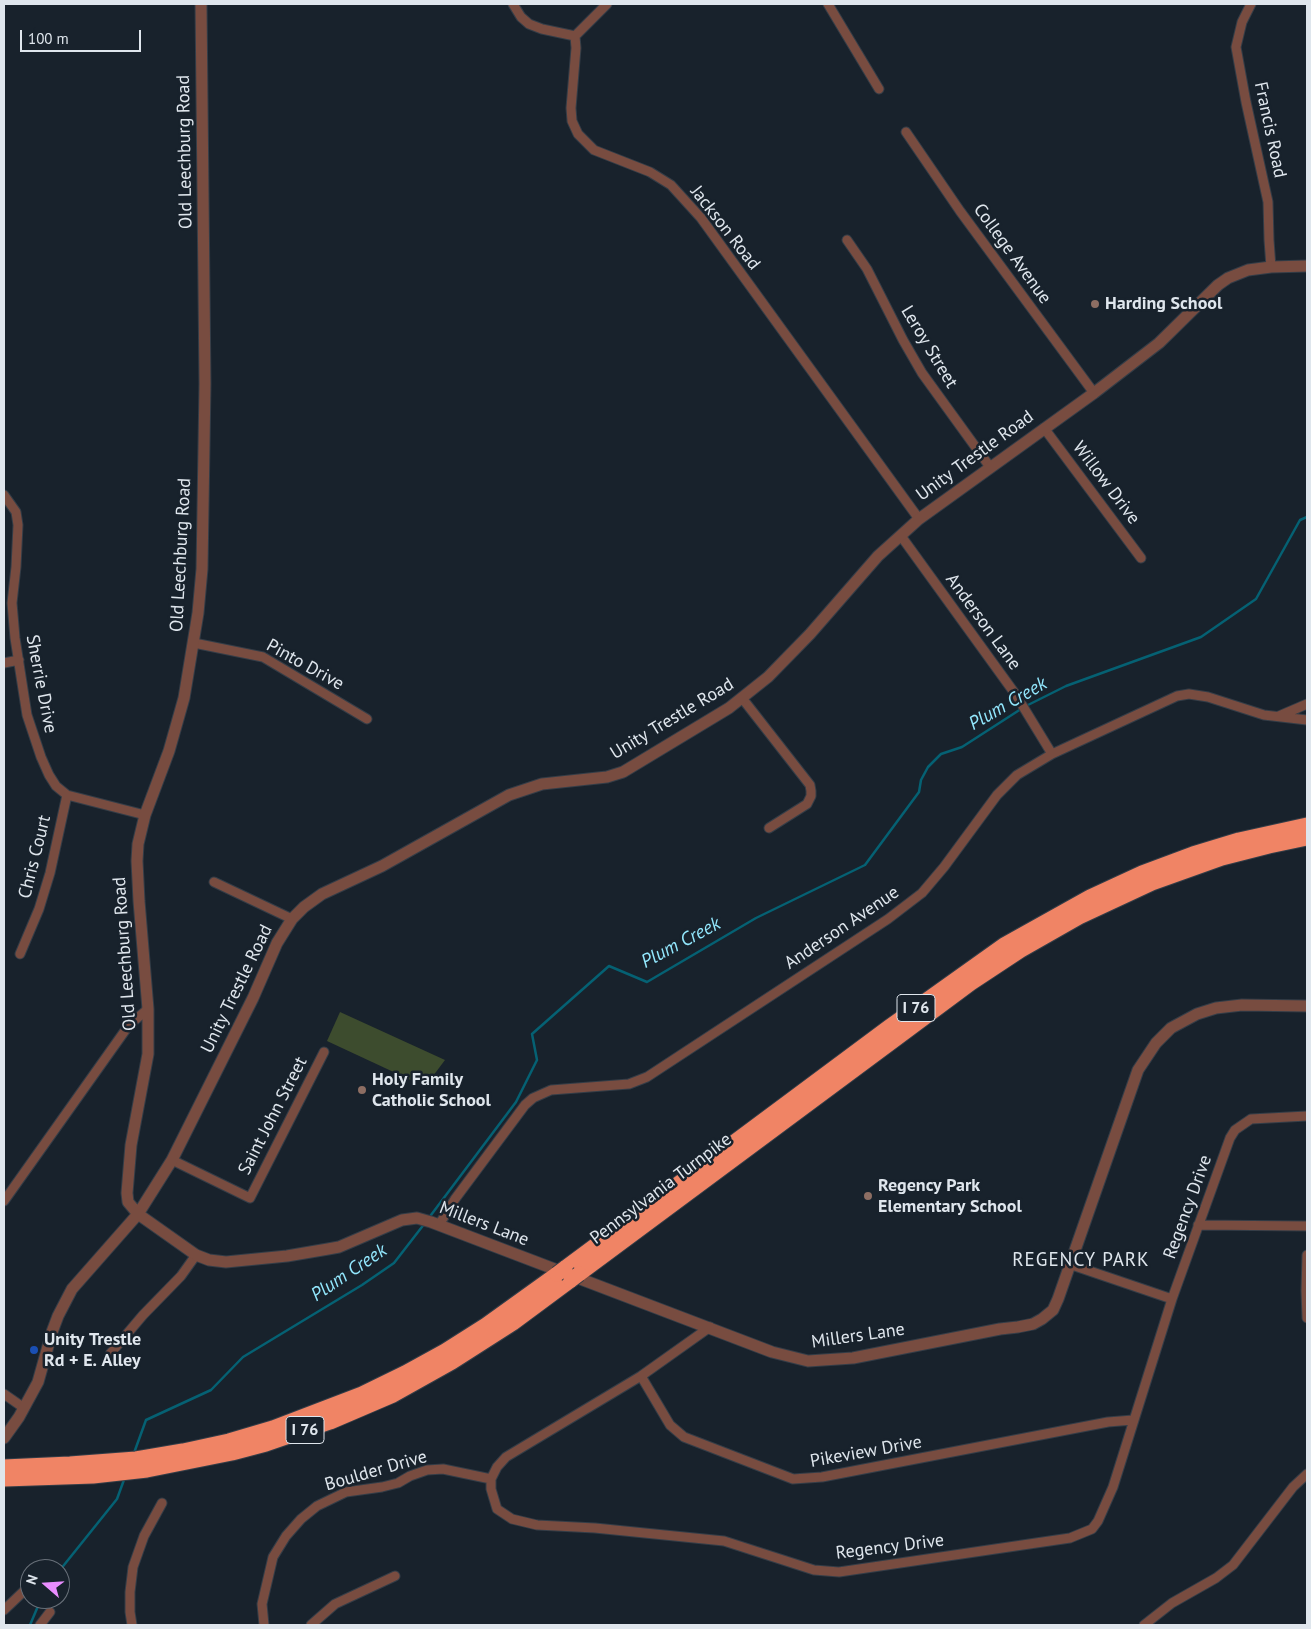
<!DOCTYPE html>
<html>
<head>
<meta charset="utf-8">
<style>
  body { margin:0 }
  #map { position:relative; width:1311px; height:1629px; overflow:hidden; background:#18222c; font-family:"PT Sans",sans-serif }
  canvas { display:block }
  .frame { position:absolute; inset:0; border:5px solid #dfe6ed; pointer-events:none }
  .north { position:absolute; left:20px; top:1559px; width:50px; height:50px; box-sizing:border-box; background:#18222c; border:1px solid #687079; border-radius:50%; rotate:289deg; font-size:14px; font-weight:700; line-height:20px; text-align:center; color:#dfe6ed }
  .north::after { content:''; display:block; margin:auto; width:18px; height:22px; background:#e98dfe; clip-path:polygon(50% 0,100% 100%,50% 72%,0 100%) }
  .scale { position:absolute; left:20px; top:30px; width:121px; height:22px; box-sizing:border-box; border:2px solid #dfe6ed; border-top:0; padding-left:6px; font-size:15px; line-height:18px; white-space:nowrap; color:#dfe6ed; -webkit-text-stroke:4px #18222c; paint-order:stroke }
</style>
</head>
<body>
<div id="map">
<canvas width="1311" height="1629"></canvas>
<div class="frame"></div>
<div class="north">N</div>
<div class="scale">100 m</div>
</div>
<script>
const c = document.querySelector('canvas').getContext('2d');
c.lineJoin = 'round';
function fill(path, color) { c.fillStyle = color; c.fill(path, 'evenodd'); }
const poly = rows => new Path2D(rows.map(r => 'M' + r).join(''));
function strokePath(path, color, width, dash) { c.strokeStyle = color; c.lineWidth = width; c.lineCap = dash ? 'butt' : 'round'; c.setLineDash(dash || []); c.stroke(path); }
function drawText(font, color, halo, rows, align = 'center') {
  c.font = font + ' "PT Sans",sans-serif'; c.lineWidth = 5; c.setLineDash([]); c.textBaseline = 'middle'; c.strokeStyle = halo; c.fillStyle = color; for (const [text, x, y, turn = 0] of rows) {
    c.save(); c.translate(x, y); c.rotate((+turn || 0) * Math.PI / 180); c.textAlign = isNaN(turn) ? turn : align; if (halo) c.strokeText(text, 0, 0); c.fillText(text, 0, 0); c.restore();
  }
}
fill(poly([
  [340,1012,445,1060,433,1076,415,1082,327,1041]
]), '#3d4c2e');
strokePath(poly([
  [1026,706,1066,686,1201,637,1256,599,1300,520,1307,517],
  [428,1219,516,1102,537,1060,532,1034,609,966,647,982,756,918,865,865,919,792,921,780,928,767,941,754,962,747,1021,709],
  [134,1453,146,1420,211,1390,243,1357,362,1285,394,1263,425,1223],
  [60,1570,117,1499,125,1477],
  [30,1625,41,1599]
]), '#056173', 2.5);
const minor = poly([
  [513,4,521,17,529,24,542,29,575,36],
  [828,4,879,89],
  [1251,4,1242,22,1236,47,1246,102,1268,202,1269,240,1271,267],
  [575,36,576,48,571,108,572,121,578,134,594,150,650,172,671,185,701,218,919,519],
  [575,36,607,4],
  [906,132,960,211,1094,393],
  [847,240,867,269,903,340,922,373,990,467],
  [1044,428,1141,558],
  [4,495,16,512,18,525,16,567,12,603,15,638,27,715,41,757,49,775,56,786,67,795,145,815],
  [901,536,1016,695,1052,754],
  [194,643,263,657,367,719],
  [4,663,19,660],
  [742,698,810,785,811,791,811,796,807,804,769,828],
  [1279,716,1307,704],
  [214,882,292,919],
  [20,954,39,909,50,873,67,795],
  [172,1160,250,1198,324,1052],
  [4,1201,129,1025,148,1009],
  [439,1225,455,1199,525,1105,533,1098,551,1090,629,1084,647,1077,888,919,922,893,944,867,997,795,1017,775,1052,754,1177,696,1189,694,1208,697,1264,715,1307,720],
  [1198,1225,1307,1226],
  [1307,1255,1306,1291,1307,1318],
  [1069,1264,1172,1299],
  [710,1327,641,1376,506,1457,497,1467,491,1479,491,1489,497,1509,512,1519,537,1525,595,1528,724,1541,814,1570,839,1572,1070,1538,1092,1529,1098,1521,1113,1487,1172,1299,1230,1138,1235,1130,1251,1119,1307,1116],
  [110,1354,143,1315,181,1276,196,1255],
  [641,1376,670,1425,684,1437,793,1479,822,1477,1108,1422,1133,1420],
  [4,1394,24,1408],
  [4,1610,24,1591,30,1580],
  [40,1625,50,1612],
  [132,1625,130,1612,130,1592,133,1567,144,1536,162,1503],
  [264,1625,262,1604,273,1557,286,1536,301,1519,317,1506,346,1492,382,1487,398,1483,410,1476,427,1470,443,1469,491,1479],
  [311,1625,335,1604,395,1576],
  [1144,1625,1172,1603,1216,1578,1233,1565,1293,1487,1307,1474]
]);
const tertiary = poly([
  [201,4,205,384,202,569,198,613,184,698,169,751,145,815,138,844,137,861,139,901,148,1009,148,1054,131,1145,127,1193,128,1202,138,1214,196,1255,209,1260,226,1262,287,1256,328,1249,339,1247,402,1220,417,1218,431,1222,772,1352,808,1361,853,1358,1000,1329,1018,1327,1033,1324,1042,1319,1053,1310,1058,1299,1138,1070,1156,1043,1171,1028,1197,1014,1216,1008,1242,1005,1307,1006],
  [4,1438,19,1417,38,1382,52,1332,58,1316,72,1289,138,1214,172,1160,253,998,277,943,292,919,304,907,322,894,382,866,509,795,542,784,607,777,623,772,729,708,768,677,810,634,878,556,919,519,1094,393,1159,343,1218,285,1228,278,1248,270,1271,267,1307,266]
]);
const motorway = poly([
  [565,1268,889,1027,1004,945,1090,897,1142,873,1193,854,1239,840,1307,825],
  [579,1274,897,1038,971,983,1021,950,1079,917,1152,883,1222,858,1269,846,1307,838],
  [4,1467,70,1464,136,1459,183,1451,229,1441,273,1428,362,1394,405,1373,445,1351,486,1325,557,1274],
  [4,1479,93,1476,147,1470,232,1453,266,1444,330,1422,393,1395,452,1362,513,1323,571,1280]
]);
strokePath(minor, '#343d47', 11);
strokePath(tertiary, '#343d47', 13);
strokePath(motorway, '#343d47', 17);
strokePath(minor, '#784c40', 9);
strokePath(tertiary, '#784c40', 11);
strokePath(motorway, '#f08465', 15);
const motorwayBridge = poly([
  [557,1274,565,1268],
  [571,1280,579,1274]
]);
strokePath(motorwayBridge, '#343d47', 17, []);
strokePath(motorwayBridge, '#f08465', 15);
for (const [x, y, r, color] of [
  [1095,304,5,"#8d6e63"],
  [362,1090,5,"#8d6e63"],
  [868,1196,5,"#8d6e63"],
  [34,1350,5,"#1a4fb4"]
]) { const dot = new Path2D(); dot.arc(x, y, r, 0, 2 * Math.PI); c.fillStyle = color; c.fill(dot); strokePath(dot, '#18222c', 2); }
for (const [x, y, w] of [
  [916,1008,38],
  [305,1430,38]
]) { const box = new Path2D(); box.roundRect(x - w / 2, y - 13.5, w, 27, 4); c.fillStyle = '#18222c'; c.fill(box); strokePath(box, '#dfe6ed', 1); }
drawText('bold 16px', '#dfe6ed', null, [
  ["I 76",916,1008],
  ["I 76",305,1430]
]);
drawText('18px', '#dfe6ed', '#18222c', [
  ["Francis Road",1270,130,78],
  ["Old Leechburg Road",185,152,-91],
  ["Jackson Road",725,228,52],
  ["College Avenue",1012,254,54],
  ["Leroy Street",929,347,59],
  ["Unity Trestle Road",975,456,-36],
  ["Willow Drive",1106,483,53],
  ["Old Leechburg Road",181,555,-87],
  ["Anderson Lane",983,622,54],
  ["Pinto Drive",305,665,29],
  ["Sherrie Drive",41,684,79],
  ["Unity Trestle Road",672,719,-31],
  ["Chris Court",35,857,-76],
  ["Anderson Avenue",842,928,-34],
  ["Old Leechburg Road",125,954,-94],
  ["Unity Trestle Road",237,989,-64],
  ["Saint John Street",273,1116,-63],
  ["Pennsylvania Turnpike",661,1189,-37],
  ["Regency Drive",1188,1207,-70],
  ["Millers Lane",484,1224,21],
  ["Millers Lane",858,1336,-8],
  ["Pikeview Drive",866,1452,-10],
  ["Boulder Drive",376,1471,-16],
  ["Regency Drive",890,1547,-7]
]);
drawText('bold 18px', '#dfe6ed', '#18222c', [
  ["Harding School",1105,304],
  ["Holy Family",372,1080],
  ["Catholic School",372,1101],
  ["Regency Park",878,1186],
  ["Elementary School",878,1207],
  ["Unity Trestle",44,1340],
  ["Rd + E. Alley",44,1361]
], 'left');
drawText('italic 19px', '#93e8fe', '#18222c', [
  ["Plum Creek",1008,704,-30],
  ["Plum Creek",681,943,-28],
  ["Plum Creek",349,1273,-34]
]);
c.letterSpacing = '1px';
drawText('19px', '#dfe6ed', '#18222c', [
  ["REGENCY PARK",1081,1261]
]);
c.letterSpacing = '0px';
</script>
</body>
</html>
